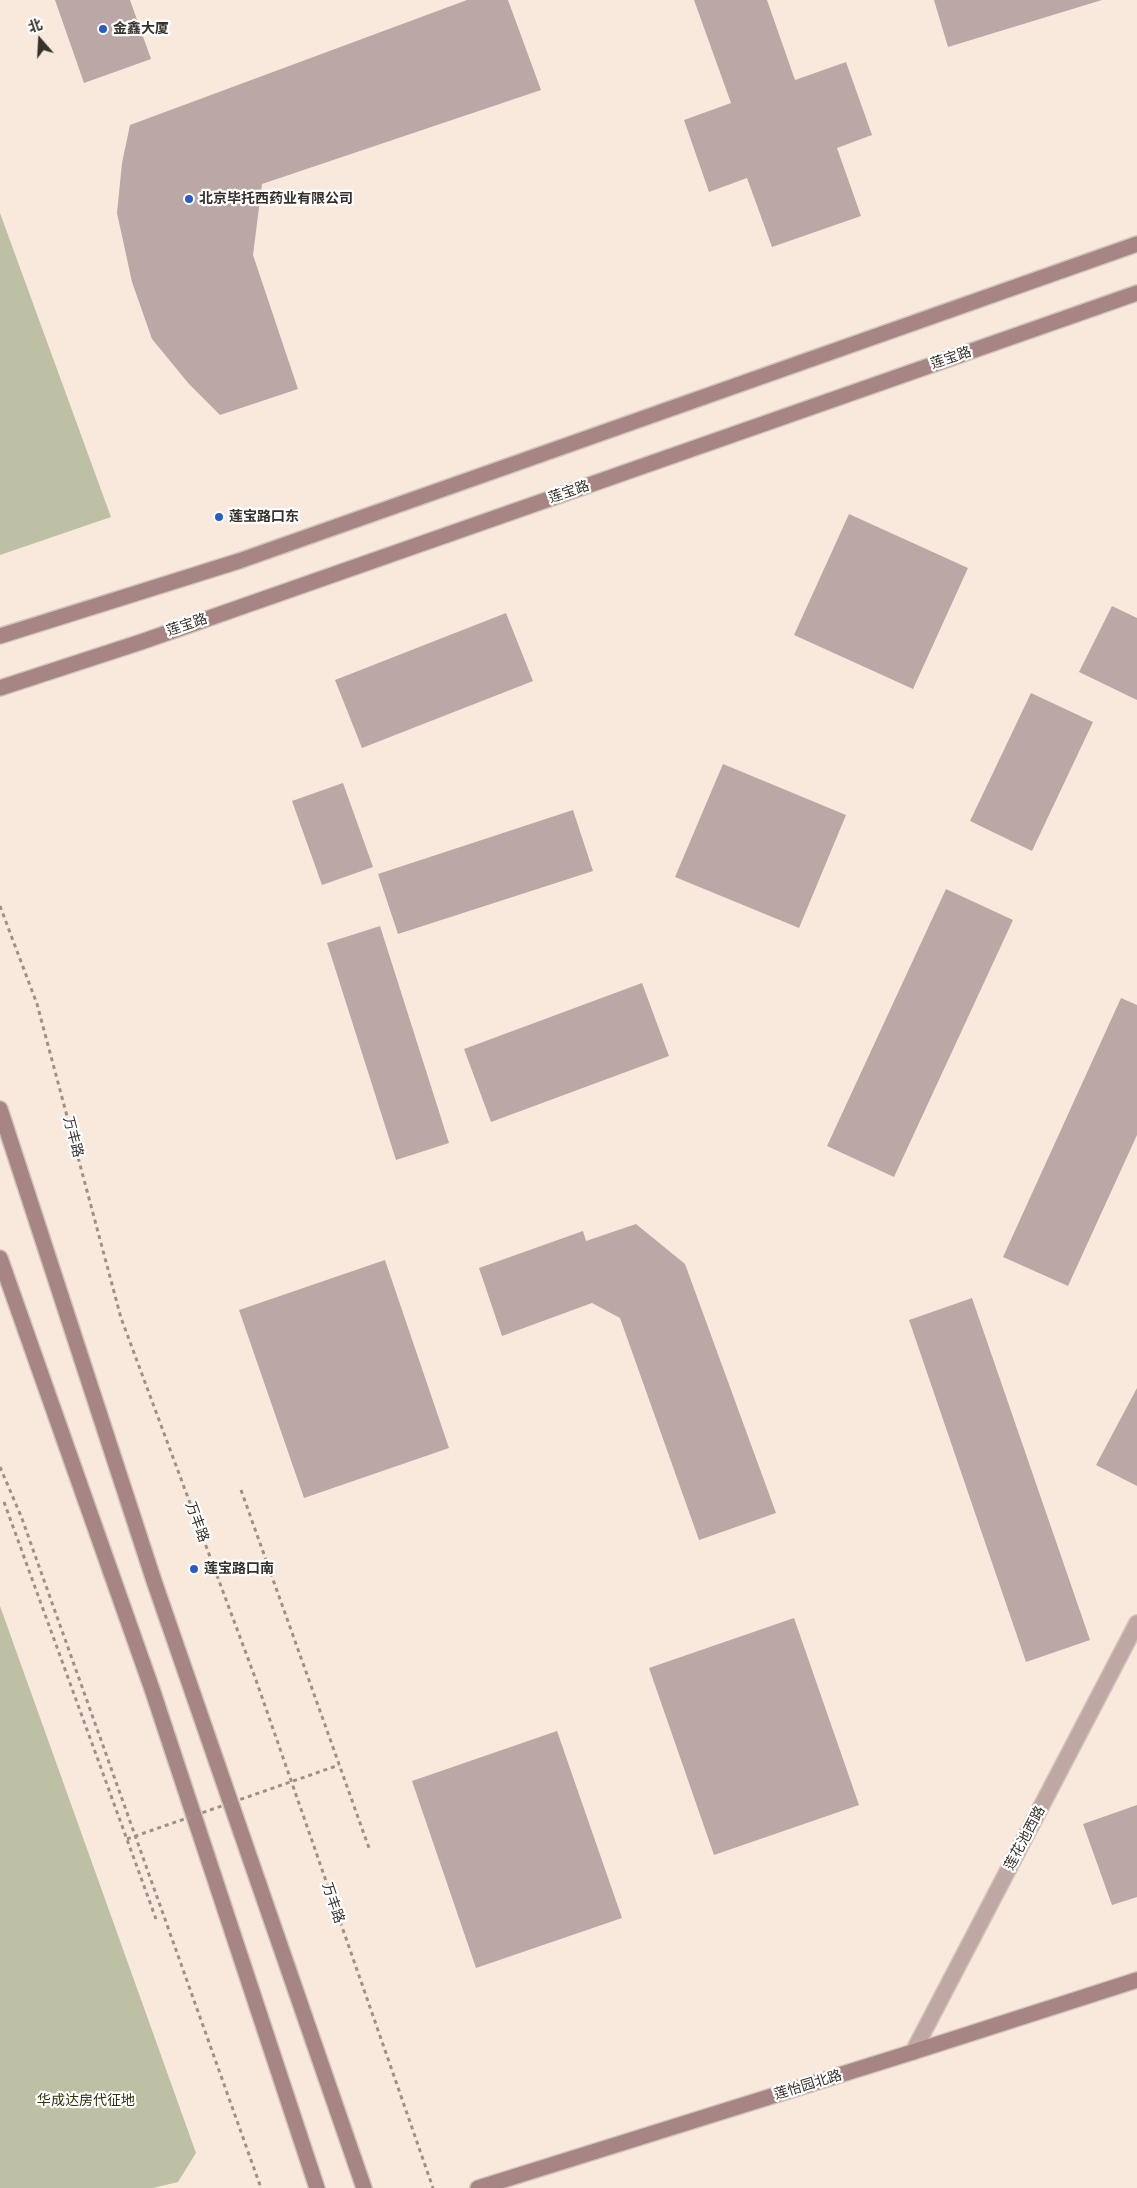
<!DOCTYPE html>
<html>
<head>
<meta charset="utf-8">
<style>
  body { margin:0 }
  #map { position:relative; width:1137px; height:2188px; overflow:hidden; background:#f8e9dc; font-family:Raleway,"Noto Sans SC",sans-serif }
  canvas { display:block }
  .north { position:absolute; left:15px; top:15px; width:50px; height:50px; -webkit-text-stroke:4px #fff; paint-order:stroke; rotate:341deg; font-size:14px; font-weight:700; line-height:20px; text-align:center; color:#37312c }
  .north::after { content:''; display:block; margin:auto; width:18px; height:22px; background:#37312c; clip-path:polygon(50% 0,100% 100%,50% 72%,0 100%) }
</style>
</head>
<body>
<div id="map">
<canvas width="1137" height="2188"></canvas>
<div class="north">北</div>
</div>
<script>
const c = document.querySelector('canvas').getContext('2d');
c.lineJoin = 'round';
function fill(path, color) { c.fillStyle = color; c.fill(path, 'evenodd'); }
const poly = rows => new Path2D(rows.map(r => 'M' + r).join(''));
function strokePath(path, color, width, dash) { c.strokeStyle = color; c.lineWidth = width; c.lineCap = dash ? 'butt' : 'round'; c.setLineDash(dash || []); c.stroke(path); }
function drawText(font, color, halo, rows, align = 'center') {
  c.font = font + ' Raleway,"Noto Sans SC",sans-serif'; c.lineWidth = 4.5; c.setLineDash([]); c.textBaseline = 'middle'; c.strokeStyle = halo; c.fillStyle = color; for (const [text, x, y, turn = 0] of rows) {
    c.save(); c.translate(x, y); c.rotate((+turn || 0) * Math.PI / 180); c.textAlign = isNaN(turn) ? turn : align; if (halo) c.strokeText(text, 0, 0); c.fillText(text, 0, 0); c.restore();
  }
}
fill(poly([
  [0,213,111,517,0,555],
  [0,1606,196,2153,178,2182,153,2188,0,2188]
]), '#bdc0a3');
fill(poly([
  [55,0,130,0,151,59,84,83],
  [467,0,508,0,541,90,262,184,253,255,298,389,220,415,189,384,152,339,132,282,117,213,122,163,130,125],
  [694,0,767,0,795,80,846,62,872,135,837,148,861,216,772,247,747,178,709,192,684,120,731,103],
  [934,0,1102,0,948,47],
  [849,514,968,568,913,689,794,635],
  [1112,606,1137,618,1137,700,1079,672],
  [506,613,533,681,362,748,335,680],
  [1031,693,1093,722,1032,851,970,821],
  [723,764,846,815,799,928,675,877],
  [343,783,373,867,322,885,292,801],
  [573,810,593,871,398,934,378,874],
  [946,889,1013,920,894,1177,827,1146],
  [380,926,449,1143,396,1160,327,943],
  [642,983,669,1056,491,1122,464,1049],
  [1121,998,1137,1005,1137,1135,1068,1286,1003,1257],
  [636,1224,685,1264,776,1513,699,1540,620,1318,592,1303,502,1336,479,1268,583,1231,586,1241],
  [385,1260,449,1448,304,1498,239,1310],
  [972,1298,1090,1640,1026,1662,909,1320],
  [1137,1388,1137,1486,1096,1465],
  [794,1618,859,1805,714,1855,649,1668],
  [557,1731,622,1918,476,1968,412,1781],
  [1137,1805,1137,1897,1112,1905,1083,1824]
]), '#bba8a6');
const street = poly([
  [913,2052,1137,1623]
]);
const secondary = poly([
  [0,636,239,561,1137,244],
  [0,688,141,642,1137,293],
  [0,1109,154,1581,364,2188],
  [0,1258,152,1689,317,2188],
  [478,2188,913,2052,1137,1980]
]);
strokePath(street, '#d1c4b9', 18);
strokePath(secondary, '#d1c4b9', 18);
strokePath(poly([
  [0,906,37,1004,121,1318,256,1680,433,2188],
  [0,1467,21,1516,261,2188],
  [241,1490,369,1848],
  [4,1502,156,1919]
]), '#9c9188', 3, [4, 4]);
strokePath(street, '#bfa7a6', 15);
strokePath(secondary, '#a78584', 15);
strokePath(poly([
  [127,1839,339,1765]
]), '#9c9188', 3, [4, 4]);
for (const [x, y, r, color] of [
  [103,29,5,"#285cca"],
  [189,199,5,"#285cca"],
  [219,517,5,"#285cca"],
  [194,1569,5,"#285cca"]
]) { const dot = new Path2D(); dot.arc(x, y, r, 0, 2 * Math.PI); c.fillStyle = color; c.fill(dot); strokePath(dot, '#fff', 2); }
drawText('bold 14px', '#37312c', '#fff', [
  ["金鑫大厦",113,29],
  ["北京毕托西药业有限公司",199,199],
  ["莲宝路口东",229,517],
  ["莲宝路口南",204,1569]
], 'left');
drawText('14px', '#37312c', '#fff', [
  ["莲宝路",951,358,-19],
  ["莲宝路",569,492,-19],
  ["莲宝路",187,625,-19],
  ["万丰路",73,1137,75],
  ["万丰路",197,1522,70],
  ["莲花池西路",1025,1838,-62],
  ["万丰路",333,1903,71],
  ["莲怡园北路",808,2085,-17]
]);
drawText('14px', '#31330e', '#fff', [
  ["华成达房代征地",86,2101]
]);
</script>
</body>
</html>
